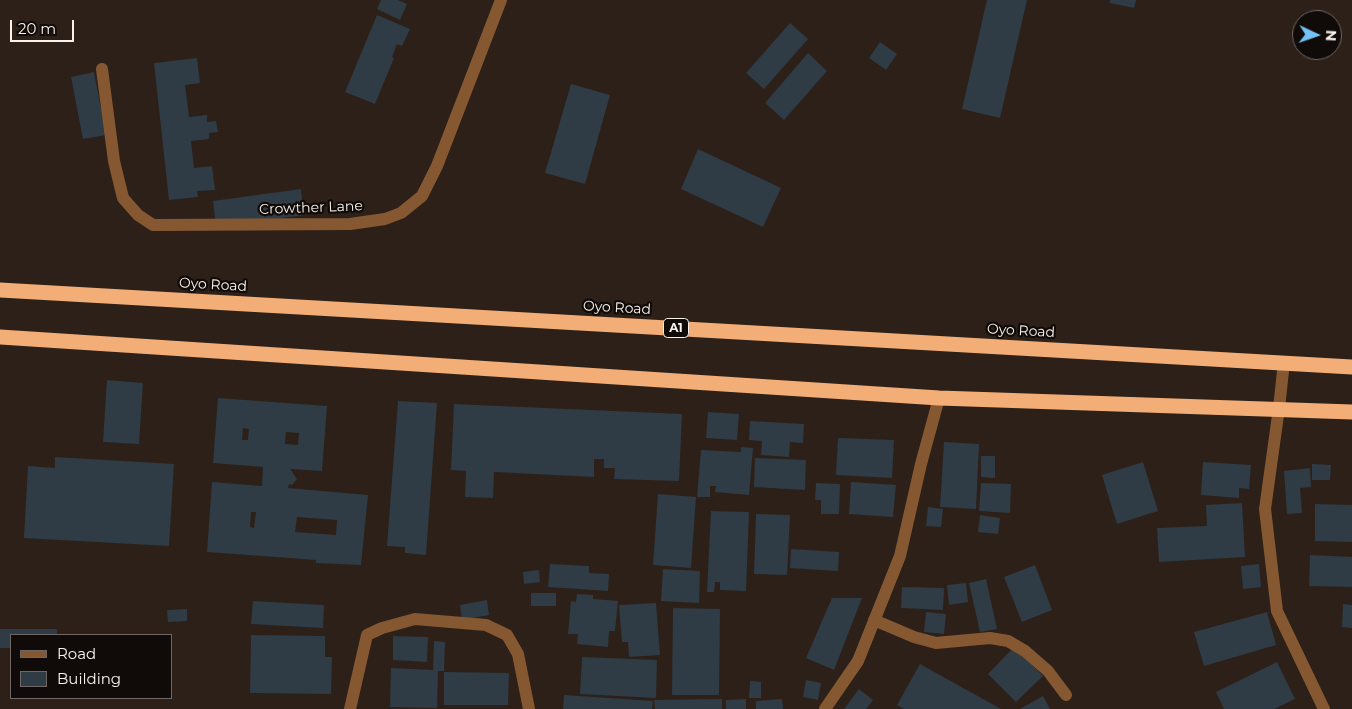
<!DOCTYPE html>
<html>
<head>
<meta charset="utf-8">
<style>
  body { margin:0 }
  #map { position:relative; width:1352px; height:709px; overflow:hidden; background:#2c2018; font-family:Montserrat,sans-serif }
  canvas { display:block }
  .legend { position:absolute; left:10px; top:634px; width:162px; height:65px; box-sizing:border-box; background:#100b08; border:1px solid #6e6763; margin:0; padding:6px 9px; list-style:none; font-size:15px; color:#faf2ec }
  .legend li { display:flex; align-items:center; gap:10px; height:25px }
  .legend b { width:25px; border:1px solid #6e6763 }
  .north { position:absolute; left:1292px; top:10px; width:50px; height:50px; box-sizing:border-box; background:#100b08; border:1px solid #6e6763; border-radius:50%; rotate:93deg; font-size:14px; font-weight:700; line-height:20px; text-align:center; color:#faf2ec }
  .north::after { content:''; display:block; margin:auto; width:18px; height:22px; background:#73c1f6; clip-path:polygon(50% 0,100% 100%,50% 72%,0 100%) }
  .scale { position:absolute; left:10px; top:20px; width:64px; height:22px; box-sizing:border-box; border:2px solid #faf2ec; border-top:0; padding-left:6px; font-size:15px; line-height:18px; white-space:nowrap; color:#faf2ec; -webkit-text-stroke:4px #100b08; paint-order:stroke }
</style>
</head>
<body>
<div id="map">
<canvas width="1352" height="709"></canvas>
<ul class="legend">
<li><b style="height:6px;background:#865832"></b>Road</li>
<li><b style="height:14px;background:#2f3b45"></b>Building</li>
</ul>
<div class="north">N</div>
<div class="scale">20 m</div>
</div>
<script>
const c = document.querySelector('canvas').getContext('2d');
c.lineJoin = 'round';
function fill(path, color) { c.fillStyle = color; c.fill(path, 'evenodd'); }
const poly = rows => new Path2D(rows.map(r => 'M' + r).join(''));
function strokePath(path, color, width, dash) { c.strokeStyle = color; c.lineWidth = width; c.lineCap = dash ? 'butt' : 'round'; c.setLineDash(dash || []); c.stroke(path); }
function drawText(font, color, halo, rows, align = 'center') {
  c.font = font + ' Montserrat,sans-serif'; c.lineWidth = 4.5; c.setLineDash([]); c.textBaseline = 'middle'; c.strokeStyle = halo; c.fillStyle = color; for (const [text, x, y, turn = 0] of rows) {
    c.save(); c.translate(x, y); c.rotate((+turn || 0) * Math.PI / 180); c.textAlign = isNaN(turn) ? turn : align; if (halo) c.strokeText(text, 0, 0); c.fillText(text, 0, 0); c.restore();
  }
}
fill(poly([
  [381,0,398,0,407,4,400,20,377,9],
  [987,0,1027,0,1000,118,962,109],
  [1110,0,1136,0,1134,8,1110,3],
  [377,15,410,29,402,46,397,44,392,57,394,58,375,104,345,92],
  [790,23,808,39,764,89,746,73],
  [880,42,897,54,886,70,869,58],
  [808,53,827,71,784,120,765,103],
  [197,58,200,83,185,85,189,117,207,115,207,122,216,121,218,132,209,133,209,139,191,141,194,168,212,166,215,190,197,191,198,197,169,200,154,63],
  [94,72,106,135,83,139,71,77],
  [571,84,610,95,585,184,545,173],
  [698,149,781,188,763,227,681,189],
  [301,189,304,215,216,227,213,201],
  [107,380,143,383,139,444,103,442],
  [218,398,327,406,322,471,290,469,297,479,292,485,289,484,288,488,368,495,361,565,316,563,316,560,207,552,212,482,262,486,263,467,213,463],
  [243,428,249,429,248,440,242,440],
  [286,432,299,433,298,445,285,444],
  [251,512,256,512,254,528,250,527],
  [297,517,337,520,336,535,295,532],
  [398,401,437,403,426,555,405,553,405,547,387,546],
  [454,404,682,414,679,481,614,479,615,468,604,468,604,459,594,459,594,477,494,472,493,498,465,497,466,471,451,470],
  [708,412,739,414,737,440,706,438],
  [750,421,804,424,803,443,790,442,789,457,761,455,762,441,749,440],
  [838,438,894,440,892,478,836,475],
  [944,442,979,444,976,509,940,507],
  [741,447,753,448,749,495,715,492,716,486,710,486,710,497,697,497,701,450,741,452],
  [981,456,995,456,995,478,981,477],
  [55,457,174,464,169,546,24,538,28,466,55,468],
  [755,458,806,460,805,490,754,487],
  [1143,462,1158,511,1117,524,1102,475],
  [1203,462,1251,465,1249,489,1239,488,1239,498,1201,495],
  [1312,464,1331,465,1330,480,1312,480],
  [1310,468,1311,487,1300,488,1302,513,1287,514,1284,471],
  [851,482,896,485,893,517,849,514],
  [816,483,840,484,839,514,821,514,821,500,815,500],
  [981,483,1011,484,1010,513,979,511],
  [658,494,696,497,691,568,653,565],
  [1242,503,1245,557,1159,562,1157,528,1207,526,1206,505],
  [1315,504,1352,505,1352,542,1315,541],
  [928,507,943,509,941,527,926,526],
  [711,511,749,512,746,591,720,590,720,582,715,582,714,592,707,592],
  [756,514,790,515,787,575,754,574],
  [980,515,1000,518,998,534,978,532],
  [791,549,839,552,838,571,790,568],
  [1310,555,1352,557,1352,587,1309,586],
  [550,564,589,566,589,573,609,574,608,591,548,587],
  [1259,564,1261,587,1243,589,1241,566],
  [1035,565,1052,610,1022,622,1004,577],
  [663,569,700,571,699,603,661,601],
  [539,570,540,582,524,584,523,572],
  [986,579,997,629,980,632,969,583],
  [966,583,968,602,949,605,947,585],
  [902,587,944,588,943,610,901,608],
  [531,593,556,593,556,606,531,606],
  [577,594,593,595,593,599,618,601,615,631,609,631,608,647,577,644,578,634,568,634,571,601,576,602],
  [832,598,862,598,834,670,806,658],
  [487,600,489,615,462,620,460,605],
  [253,601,324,605,323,628,251,624],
  [656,603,660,655,629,657,628,642,622,642,619,605],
  [1343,604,1352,605,1352,628,1342,627],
  [673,608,720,609,719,695,672,695],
  [187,609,187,621,168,622,167,610],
  [926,612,946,614,944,634,924,632],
  [1267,612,1276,645,1204,666,1194,632],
  [0,629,57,629,57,635,11,635,11,648,0,648],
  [251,635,325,636,325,657,332,657,331,694,250,693],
  [393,636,428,637,427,662,393,660],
  [434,641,445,642,444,671,438,671,437,708,390,707,391,668,433,670],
  [1014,647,1043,676,1016,702,988,674],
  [582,657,657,660,656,698,580,694],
  [1277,662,1295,699,1274,709,1224,709,1216,692],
  [920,664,1001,709,904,709,897,705],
  [444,672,509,673,508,705,444,705],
  [806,680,821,683,818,700,803,697],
  [750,681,761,682,761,698,749,698],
  [859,689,873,700,866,709,844,709],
  [564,695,653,701,652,709,563,709],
  [1043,696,1050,709,1020,709],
  [722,699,722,709,655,709,654,700],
  [746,699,746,709,726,709,726,700],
  [782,699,783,709,756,709,756,701]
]), '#2f3b45');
strokePath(poly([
  [102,69,114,161,123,198,138,215,153,225,350,224,385,219,401,213,422,196,437,166,501,0],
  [1284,362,1279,408,1265,509,1277,611,1324,709],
  [874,620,914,637,936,643,990,638,1008,641,1025,651,1048,671,1066,695],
  [350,709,367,635,382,628,415,619,486,625,507,635,518,654,529,709],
  [825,709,858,661,900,556,921,464,939,398]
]), '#865832', 12);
strokePath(poly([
  [0,290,1352,367],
  [0,337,939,398,1352,412]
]), '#f3ad77', 15);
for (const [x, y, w] of [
  [676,328,25]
]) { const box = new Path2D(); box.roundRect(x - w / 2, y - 9.5, w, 19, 4); c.fillStyle = '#100b08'; c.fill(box); strokePath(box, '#faf2ec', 1); }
drawText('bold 12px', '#faf2ec', null, [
  ["A1",676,328]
]);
drawText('14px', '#faf2ec', '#100b08', [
  ["Crowther Lane",311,208,-2],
  ["Oyo Road",213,285,3],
  ["Oyo Road",617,308,3],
  ["Oyo Road",1021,331,3]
]);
</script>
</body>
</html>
